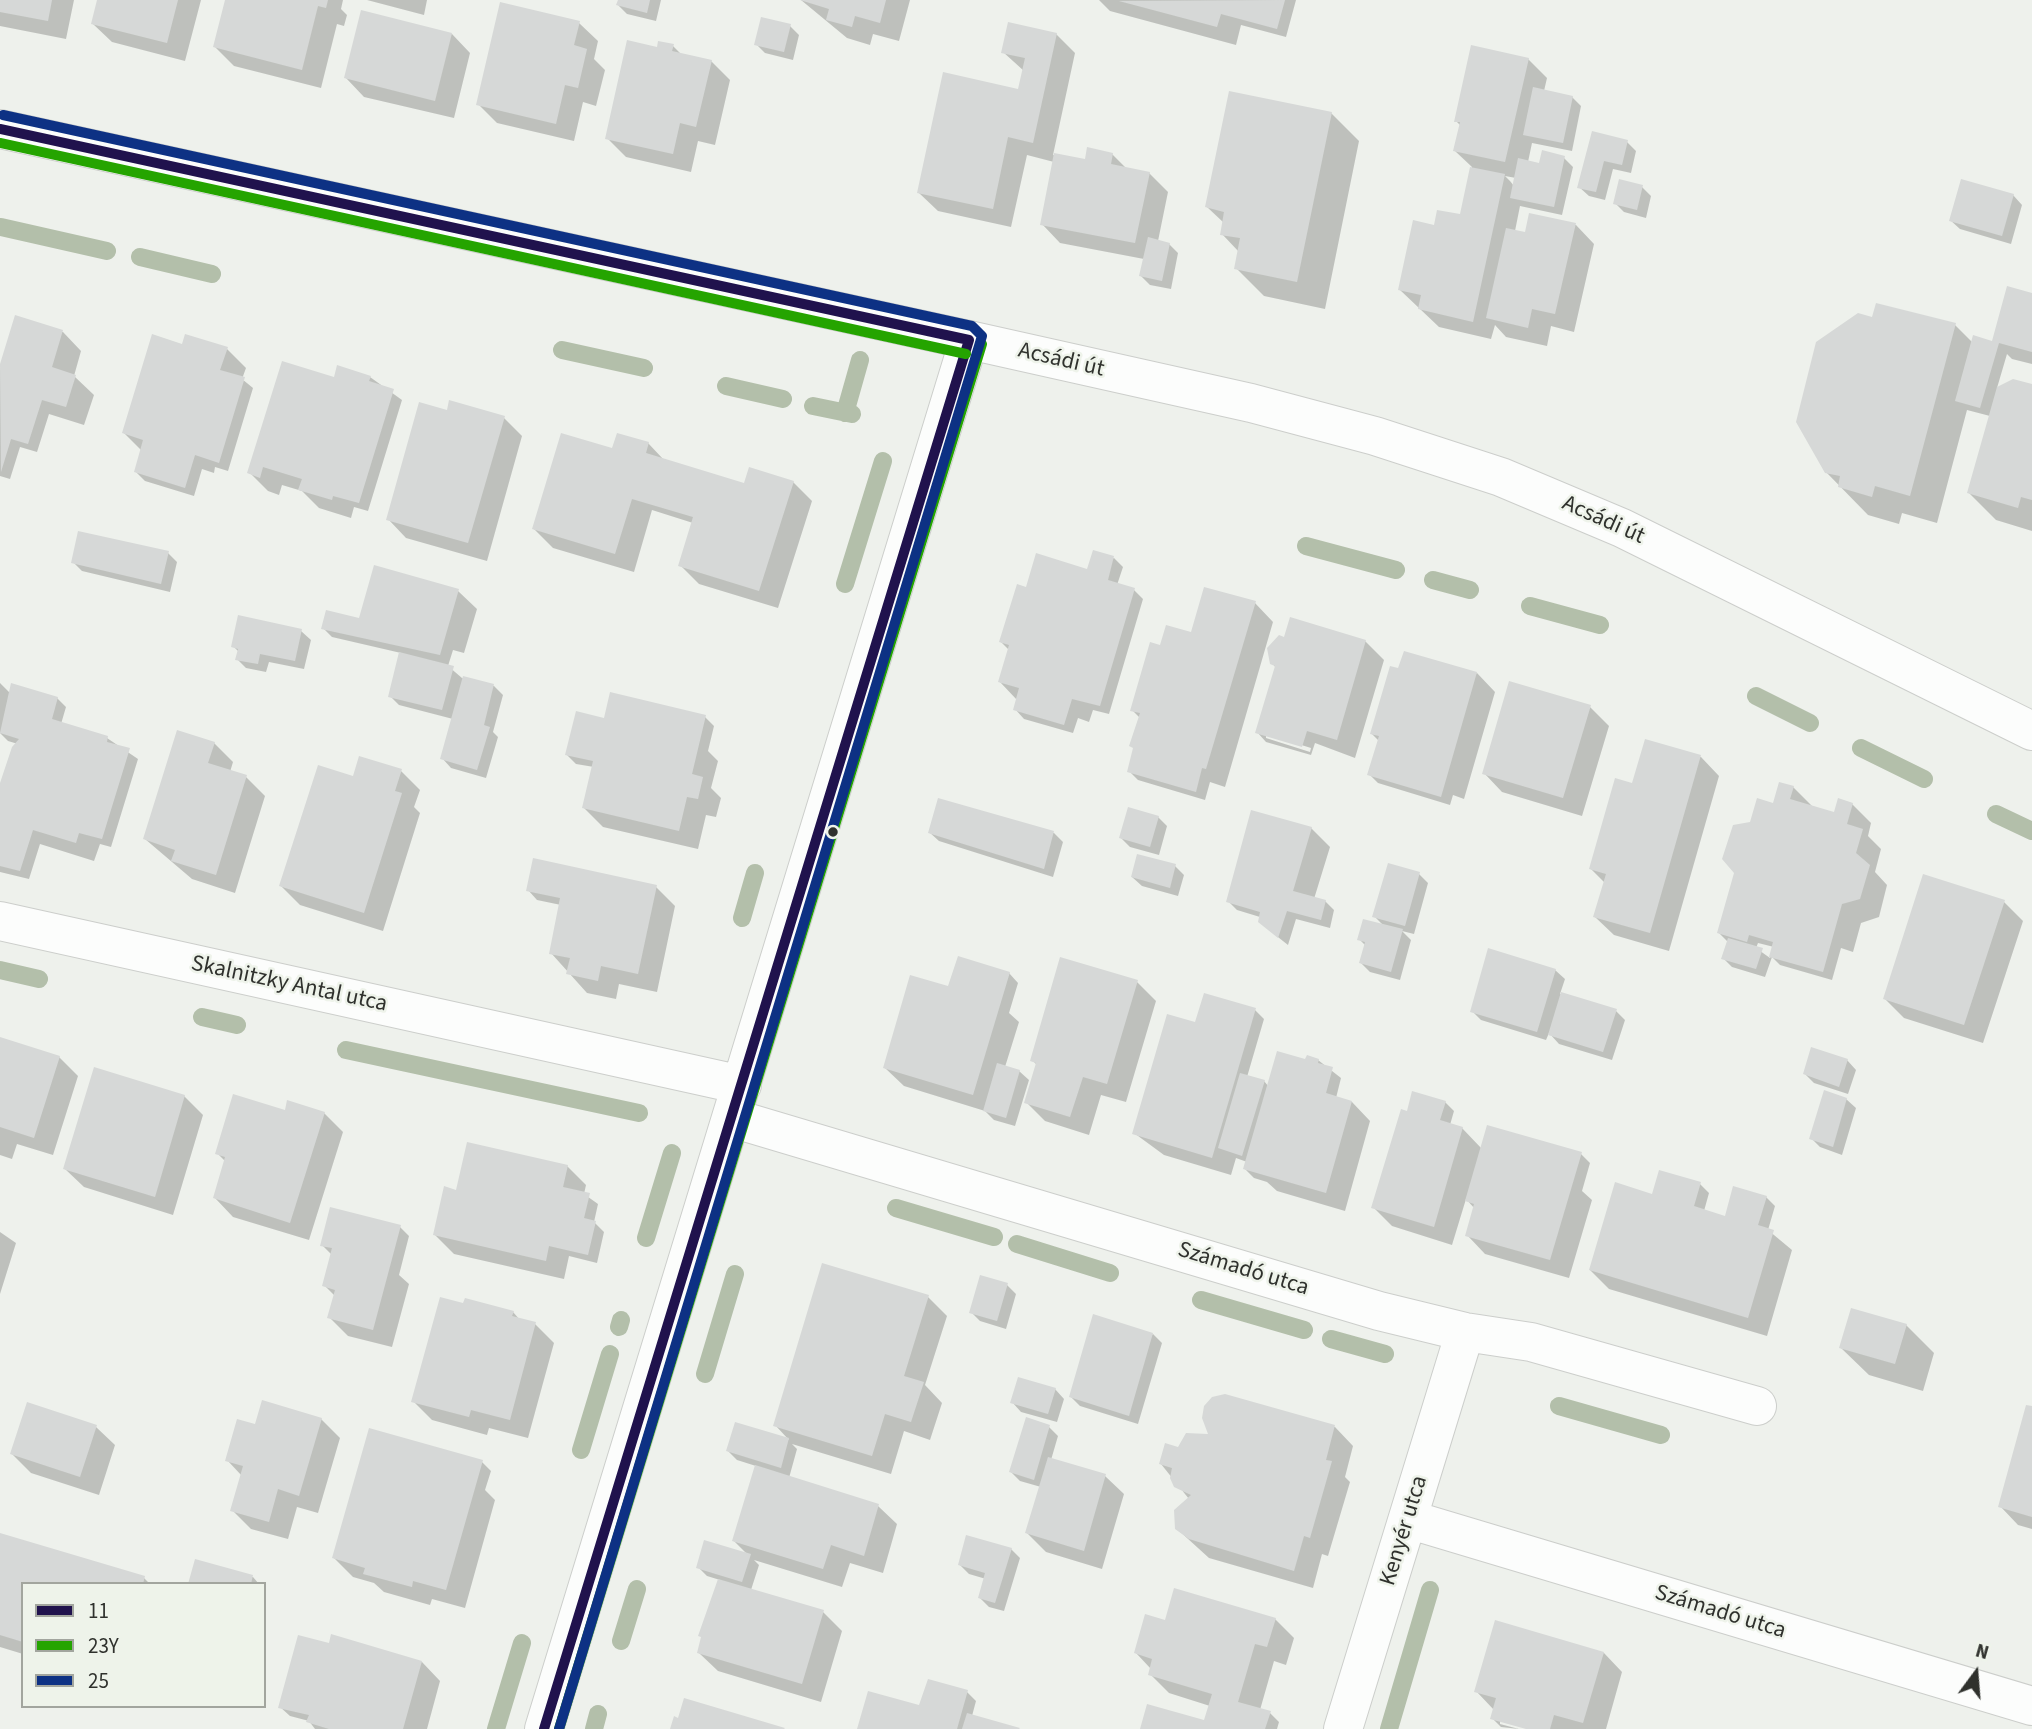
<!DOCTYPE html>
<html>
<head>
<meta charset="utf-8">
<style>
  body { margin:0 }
  #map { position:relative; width:2032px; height:1729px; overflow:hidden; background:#eef1ec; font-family:"Source Sans 3",sans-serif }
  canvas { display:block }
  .legend { position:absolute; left:21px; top:1582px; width:245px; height:126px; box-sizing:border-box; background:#eef3ea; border:2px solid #a2a59e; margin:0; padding:9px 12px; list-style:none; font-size:21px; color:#2f312d }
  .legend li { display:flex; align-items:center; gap:14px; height:35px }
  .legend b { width:35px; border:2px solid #a2a59e }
  .north { position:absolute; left:1941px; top:1638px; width:70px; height:70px; -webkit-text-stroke:5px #eef3ea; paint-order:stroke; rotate:16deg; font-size:19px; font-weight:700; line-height:28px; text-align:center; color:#2f312d }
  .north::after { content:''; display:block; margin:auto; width:24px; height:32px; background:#2f312d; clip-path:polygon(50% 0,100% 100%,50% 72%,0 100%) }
</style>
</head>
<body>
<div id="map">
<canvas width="2032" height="1729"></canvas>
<ul class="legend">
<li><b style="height:9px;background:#20124d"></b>11</li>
<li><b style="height:9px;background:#25a400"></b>23Y</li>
<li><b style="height:9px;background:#0d3184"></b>25</li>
</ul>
<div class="north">N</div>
</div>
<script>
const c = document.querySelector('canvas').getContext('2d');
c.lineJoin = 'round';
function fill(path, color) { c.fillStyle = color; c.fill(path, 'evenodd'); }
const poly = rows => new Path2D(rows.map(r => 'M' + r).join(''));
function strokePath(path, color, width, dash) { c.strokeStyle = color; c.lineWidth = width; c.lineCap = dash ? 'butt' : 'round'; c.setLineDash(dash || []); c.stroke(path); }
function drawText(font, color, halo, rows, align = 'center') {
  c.font = font + ' "Source Sans 3",sans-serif'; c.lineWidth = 5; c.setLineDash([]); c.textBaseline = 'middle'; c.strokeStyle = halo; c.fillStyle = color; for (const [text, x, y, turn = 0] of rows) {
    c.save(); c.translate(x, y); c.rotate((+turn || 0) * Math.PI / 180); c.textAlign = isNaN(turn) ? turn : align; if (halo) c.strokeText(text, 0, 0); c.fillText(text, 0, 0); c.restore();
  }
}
fill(poly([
  [0,0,74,0,66,39,0,26],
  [99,0,201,0,185,61,112,42,93,24],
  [227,0,343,0,341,9,347,15,344,26,337,24,321,88,234,66,215,47],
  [367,0,427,0,424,15],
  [620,0,661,0,656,21,627,14,618,5],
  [801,0,910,0,899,41,873,34,870,45,847,38],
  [1099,0,1296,0,1286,37,1241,25,1236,45,1110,11],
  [579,23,598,41,594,59,605,70,596,106,583,102,574,141,497,123,478,104],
  [790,26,799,35,793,60,765,53,756,44],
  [452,34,470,53,454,118,364,97,346,78],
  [1056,34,1075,53,1053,155,1087,161,1112,154,1127,169,1149,173,1168,192,1158,241,1169,244,1178,253,1171,289,1150,285,1141,276,1144,259,1060,243,1042,224,1054,162,1027,155,1011,227,938,211,919,193,1020,91,1024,71,1003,52],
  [673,46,682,55,711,61,730,80,715,145,698,141,691,172,626,157,607,138,658,49],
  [1528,59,1547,78,1544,91,1572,97,1581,106,1572,151,1532,143,1528,162,1540,165,1564,158,1573,167,1562,215,1520,206,1515,231,1526,234,1530,215,1576,225,1594,244,1574,332,1551,326,1547,346,1506,337,1495,325,1491,339,1439,327,1400,290,1436,227,1461,216,1472,167,1455,151,1461,126,1456,121],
  [1505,176,1516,178,1514,186,1510,181],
  [1331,113,1359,141,1325,309,1264,296,1236,268,1239,252,1222,234,1224,223,1207,207],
  [1593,133,1627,142,1636,151,1631,173,1613,169,1605,200,1589,196,1579,187],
  [1642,187,1651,196,1646,218,1624,212,1615,203],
  [2013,195,2022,205,2011,244,1960,229,1950,220],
  [2032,295,2032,364,2012,359,2007,354,1997,388,2032,386,2032,531,1996,520,1969,493,1990,416,1967,410,1937,523,1902,513,1899,524,1868,515,1826,472,1874,319,1955,325,1973,343,1993,343],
  [16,318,63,332,81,351,74,376,94,395,84,425,49,414,37,452,20,447,10,479,0,476,0,369],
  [183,346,227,349,246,368,242,379,253,388,228,471,215,467,214,473,202,469,194,496,145,481,136,472,142,451,124,433],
  [370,377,402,400,368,511,354,507,351,518,319,508,302,491,282,485,279,495,268,491,249,472,335,379],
  [448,412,504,418,522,436,487,561,406,538,388,519],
  [648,443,664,460,745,485,793,482,812,501,778,608,699,584,680,565,693,523,652,510,634,572,553,548,534,529,613,450],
  [168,553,177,562,170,592,82,571,73,562],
  [1114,558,1123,567,1117,585,1134,590,1143,599,1109,714,1093,710,1089,722,1078,718,1073,733,1024,719,1015,709,1017,700,1000,682,1009,650,1001,642,1027,589,1088,570],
  [458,591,477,609,464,653,453,650,448,666,462,678,494,686,503,695,493,732,498,737,486,778,451,768,442,758,453,719,399,705,390,696,401,653,332,637,323,628],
  [1255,603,1273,622,1225,787,1210,782,1205,800,1138,780,1129,771,1140,718,1132,710,1192,634],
  [301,631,311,640,304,669,269,662,266,672,246,668,237,659,239,652,233,646],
  [1365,641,1384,660,1355,758,1315,743,1311,755,1266,742,1257,732,1276,668,1272,663],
  [1266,734,1311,748,1310,752,1266,738],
  [1477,673,1495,692,1464,799,1453,795,1450,805,1378,783,1369,774,1379,741,1372,734],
  [0,683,10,693,57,698,66,707,61,724,107,738,138,759,111,847,100,844,94,861,40,844,29,879,0,872,0,789,18,744,8,741,0,733],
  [1590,707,1609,726,1582,816,1502,792,1484,773],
  [705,717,714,726,708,751,718,761,711,788,721,798,716,817,706,815,698,849,603,827,584,808,594,767,576,764,567,755,603,719],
  [1646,741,1701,757,1719,776,1669,951,1614,935,1595,917,1605,883,1591,869,1634,785],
  [214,743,233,762,230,772,246,777,265,796,235,893,192,879,145,839],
  [401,771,420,790,414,807,420,813,383,931,300,905,281,886,354,779],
  [1793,787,1812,806,1835,814,1852,804,1871,823,1868,836,1881,849,1875,872,1887,885,1879,917,1861,923,1853,952,1841,948,1832,980,1780,965,1772,957,1765,977,1732,967,1723,958,1728,942,1719,933,1751,824],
  [1758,943,1774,947,1770,958,1756,948],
  [939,800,1054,833,1063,842,1053,877,939,841,929,832],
  [1158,817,1167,826,1159,855,1130,847,1121,838],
  [1311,828,1330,847,1314,899,1325,901,1334,910,1330,928,1296,919,1288,945,1269,930,1260,917,1237,910,1228,901],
  [1175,866,1184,875,1178,896,1142,886,1132,877],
  [1419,874,1428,883,1414,934,1402,931,1411,940,1400,980,1370,972,1361,963,1366,946,1359,939,1384,926,1374,916],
  [656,887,675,906,657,992,619,984,616,999,587,993,551,953,561,905,537,900,528,890],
  [2004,902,2023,921,1983,1043,1904,1018,1885,999],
  [1555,970,1565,979,1560,994,1616,1011,1625,1020,1612,1060,1559,1044,1549,1033,1546,1040,1481,1020,1472,1011],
  [1009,973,1018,983,1009,1013,1019,1022,1005,1067,1019,1071,1029,1080,1015,1126,994,1120,985,1111,904,1086,885,1068,955,990],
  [1137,982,1156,1001,1126,1102,1101,1095,1089,1135,1045,1121,1026,1102,1037,1065,1032,1060],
  [1255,1010,1264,1019,1247,1077,1264,1081,1269,1087,1307,1061,1318,1060,1341,1078,1336,1098,1352,1102,1370,1121,1345,1211,1277,1191,1267,1182,1254,1178,1245,1169,1247,1162,1236,1158,1231,1175,1164,1155,1134,1133,1197,1024],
  [0,1039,59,1057,78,1076,53,1155,17,1144,12,1159,0,1155],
  [1847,1060,1856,1070,1848,1094,1814,1083,1805,1074],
  [184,1096,203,1115,173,1215,84,1187,65,1169],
  [1846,1099,1856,1108,1842,1155,1820,1147,1811,1138],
  [1445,1102,1454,1111,1450,1125,1462,1128,1482,1149,1581,1154,1590,1163,1582,1191,1592,1200,1569,1278,1485,1254,1467,1235,1475,1209,1466,1199,1452,1245,1392,1226,1373,1207,1408,1113],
  [286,1112,324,1113,343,1132,309,1240,233,1217,215,1198,226,1162,217,1153],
  [567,1166,586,1185,584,1194,598,1204,594,1222,604,1232,597,1263,569,1256,564,1279,454,1254,435,1235],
  [1700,1184,1709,1193,1704,1211,1726,1217,1766,1197,1775,1206,1768,1230,1792,1250,1767,1336,1609,1289,1590,1270,1654,1195],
  [400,1227,409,1236,399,1275,409,1284,392,1347,348,1336,329,1317,335,1296,324,1285,332,1255,322,1245],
  [0,1232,16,1243,0,1294],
  [1007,1285,1016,1294,1006,1329,980,1321,971,1312],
  [928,1297,947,1316,925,1385,942,1403,930,1440,904,1431,891,1474,792,1444,797,1449,789,1478,878,1506,897,1524,883,1573,850,1563,842,1587,754,1560,759,1565,751,1590,823,1612,842,1631,821,1702,718,1671,699,1653,720,1580,707,1576,698,1567,748,1555,734,1541,756,1466,737,1460,728,1451,736,1424,789,1440,775,1425],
  [464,1305,513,1312,520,1320,535,1324,554,1343,528,1438,489,1428,487,1435,432,1420,413,1401],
  [1906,1325,1934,1353,1923,1391,1869,1375,1841,1348],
  [1153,1334,1162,1343,1138,1424,1080,1406,1071,1397],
  [1055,1389,1064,1399,1057,1422,1021,1412,1012,1402],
  [1225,1396,1335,1427,1353,1446,1345,1477,1350,1482,1328,1556,1322,1554,1313,1588,1209,1558,1176,1528,1189,1499,1161,1464,1179,1449,1211,1435],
  [2032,1408,2032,1529,2018,1525,2000,1506],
  [321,1419,340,1438,318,1513,297,1507,288,1539,251,1529,232,1510,242,1476,227,1460,256,1426],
  [96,1427,115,1445,99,1495,31,1473,12,1454],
  [1049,1427,1058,1436,1051,1460,1105,1476,1124,1494,1102,1569,1046,1552,1027,1533,1041,1487,1020,1481,1011,1472],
  [482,1462,491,1471,485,1490,495,1500,465,1608,432,1599,430,1605,384,1592,374,1583,353,1577,334,1558],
  [0,1535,144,1578,150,1584,23,1584,23,1654,0,1647],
  [1011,1549,1020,1558,1004,1611,989,1607,980,1598,986,1579,969,1574,960,1565],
  [253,1577,259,1584,190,1584],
  [1275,1619,1294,1638,1286,1665,1274,1661,1260,1710,1270,1713,1279,1722,1277,1729,1141,1729,1205,1722,1210,1706,1169,1693,1150,1674,1151,1669,1136,1653,1166,1622],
  [1604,1653,1622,1672,1606,1729,1532,1729,1500,1720,1500,1724,1519,1729,1501,1727,1492,1718,1494,1710,1476,1691],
  [422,1662,440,1681,427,1729,315,1729,309,1721,290,1716,280,1707],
  [967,1692,976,1701,972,1716,1016,1729,859,1729]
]), '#0003');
strokePath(poly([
  [1,227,107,251],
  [140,257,212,274],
  [562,350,644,368],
  [726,386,783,399],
  [813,406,852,414],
  [845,413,860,360],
  [1306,546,1396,570],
  [1433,580,1470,590],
  [845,584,883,461],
  [1530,606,1600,625],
  [1756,696,1810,723],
  [1861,748,1924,779],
  [1996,814,2032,831],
  [742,918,755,873],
  [0,970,39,979],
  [202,1017,237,1025],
  [346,1050,639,1113],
  [896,1208,994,1237],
  [646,1238,672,1153],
  [1017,1244,1110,1273],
  [1201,1300,1304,1330],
  [619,1327,621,1320],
  [1331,1339,1385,1354],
  [705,1374,735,1274],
  [1559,1406,1661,1435],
  [581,1450,610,1354],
  [621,1641,637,1589],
  [496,1729,522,1643],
  [594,1729,598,1714],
  [1389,1729,1430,1590]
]), '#b3bfaa', 18);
fill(poly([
  [0,0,52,0,48,21,0,12],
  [97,0,178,0,167,43,91,24],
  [225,0,328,0,326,8,318,6,302,70,213,47],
  [618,0,650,0,647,13,616,5],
  [800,0,886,0,880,23,855,16,852,27,826,20,829,9],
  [1285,0,1277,29,1221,14,1217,27,1119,1],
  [500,2,580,21,574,45,587,49,578,88,565,85,556,124,476,105],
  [361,10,452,33,435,101,344,78],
  [761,17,791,24,784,52,754,45],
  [1008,22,1057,33,1033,143,1008,137,993,209,917,193,943,72,1018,89,1025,58,1001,53],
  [627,40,657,47,658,41,674,44,672,51,712,60,696,127,680,123,673,154,605,139],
  [1471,45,1529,58,1505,162,1453,151,1460,122,1454,122],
  [1533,87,1573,96,1563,143,1523,135],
  [1229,91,1332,112,1297,282,1234,269,1240,238,1220,235,1224,212,1205,207],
  [1592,131,1628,140,1622,165,1604,161,1596,192,1577,188],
  [1087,147,1113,153,1111,164,1150,172,1135,243,1040,225,1054,153,1085,159],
  [1542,150,1565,156,1554,207,1510,198,1518,158,1539,163],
  [1470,167,1505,174,1473,322,1418,309,1421,295,1398,290,1413,220,1434,225,1437,210,1460,214],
  [1619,179,1643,185,1637,210,1613,204],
  [1961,179,2014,194,2002,236,1949,221],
  [1529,213,1576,223,1555,314,1532,309,1528,328,1486,318,1506,228,1525,232],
  [1148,237,1170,243,1162,281,1139,276],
  [2007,286,2032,293,2032,352,1999,343,1980,408,1955,401,1973,335,1992,341],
  [1876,303,1956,323,1910,496,1875,486,1872,497,1838,487,1840,476,1825,473,1796,422,1816,342,1858,313,1872,317],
  [15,315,63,330,52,367,76,375,66,407,42,400,28,444,11,439,1,472,0,364],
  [152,334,182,344,185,334,228,347,220,370,245,377,219,463,195,455,185,488,134,472,143,440,122,433],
  [282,361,334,377,337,365,371,376,369,381,394,389,359,503,333,496,332,500,298,490,302,479,263,467,260,478,247,473],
  [2013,379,2032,384,2032,500,2021,497,2018,508,1967,493,1997,387],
  [449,400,505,416,468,543,386,520,419,402,447,410],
  [561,433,612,448,617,433,649,442,646,453,744,483,749,467,794,481,759,591,678,566,693,517,632,499,615,554,532,529],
  [78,531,169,551,161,584,71,563],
  [1093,550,1114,556,1108,580,1135,588,1100,706,1072,699,1064,725,1013,710,1019,688,998,682,1009,645,999,642,1017,584,1026,587,1036,553,1087,569],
  [374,565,459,589,440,655,321,629,326,610,359,618],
  [1204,587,1256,601,1206,769,1202,768,1196,792,1127,772,1133,748,1129,746,1140,713,1130,711,1150,642,1160,645,1166,625,1191,632],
  [238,615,302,629,295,661,260,654,258,664,235,660,238,649,231,647],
  [1290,617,1366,640,1337,740,1307,731,1302,747,1255,733,1275,666,1270,664,1267,648,1279,635,1284,637],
  [1404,651,1477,672,1441,797,1367,775,1379,736,1370,734,1390,666,1398,668],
  [399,652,454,666,442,710,388,697],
  [463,676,494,684,484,725,490,727,477,770,440,759],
  [1509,681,1591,705,1563,798,1482,774],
  [11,683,58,697,52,719,108,736,107,742,130,748,102,839,79,833,76,843,33,830,20,871,0,866,0,783,12,747,19,739,0,733],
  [610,692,706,715,692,774,703,777,698,799,687,797,679,831,582,808,593,761,565,755,576,711,604,718],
  [177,730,215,742,208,763,247,775,216,875,171,861,175,850,143,839],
  [1645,739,1701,755,1650,933,1593,917,1606,874,1589,869,1615,778,1632,783],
  [359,756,402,769,395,791,402,793,364,913,279,886,318,765,353,776],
  [1779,782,1794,786,1790,799,1834,812,1838,798,1853,803,1847,824,1863,829,1856,853,1870,865,1860,899,1842,904,1823,972,1769,957,1773,942,1749,935,1747,942,1717,933,1734,873,1722,859,1733,825,1750,822,1757,798,1773,803],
  [938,798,1054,831,1044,869,928,833],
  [1128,807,1159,816,1150,847,1119,838],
  [1251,810,1312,827,1293,891,1326,900,1321,920,1287,911,1278,938,1258,922,1260,912,1226,902],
  [1137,854,1176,864,1170,888,1131,877],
  [533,858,657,885,638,974,601,966,598,981,566,974,570,958,549,954,560,898,526,891],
  [1388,863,1420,872,1405,926,1372,917],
  [1923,874,2005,900,1964,1025,1883,999],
  [1363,919,1403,929,1391,972,1359,963,1365,942,1357,940],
  [1728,938,1763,948,1756,969,1721,959],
  [1488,948,1556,969,1537,1032,1470,1012],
  [958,956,1010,972,973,1095,883,1068,910,975,948,986],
  [1060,957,1138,980,1107,1084,1083,1077,1070,1117,1024,1103,1036,1063,1030,1061],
  [1561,992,1617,1009,1603,1052,1548,1035],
  [1204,993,1256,1008,1212,1158,1132,1134,1167,1014,1195,1022],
  [0,1037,60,1056,34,1138,0,1127],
  [1811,1047,1848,1059,1839,1087,1803,1074],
  [1277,1051,1305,1059,1307,1055,1319,1059,1318,1063,1333,1067,1326,1093,1352,1101,1326,1193,1243,1169],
  [997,1063,1020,1070,1006,1118,983,1111],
  [94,1067,185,1095,155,1197,63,1169],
  [1240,1073,1265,1080,1242,1156,1218,1148],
  [1824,1090,1847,1098,1833,1147,1809,1139],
  [1412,1091,1446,1101,1440,1120,1463,1127,1434,1227,1371,1208,1401,1109,1407,1111],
  [233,1094,285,1110,287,1100,325,1112,290,1223,213,1198,225,1157,215,1154],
  [1487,1125,1582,1152,1550,1260,1465,1236,1474,1204,1465,1201],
  [467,1142,568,1165,563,1187,590,1193,584,1218,596,1221,588,1255,549,1246,546,1261,433,1235,444,1186,456,1190],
  [1659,1170,1701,1182,1694,1206,1725,1216,1733,1186,1767,1196,1758,1225,1774,1230,1748,1318,1589,1270,1615,1182,1652,1194],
  [330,1207,401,1225,373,1330,327,1318,335,1290,322,1286,332,1248,320,1246],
  [822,1263,929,1295,904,1376,924,1382,911,1422,885,1414,872,1456,773,1426],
  [980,1275,1008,1283,997,1321,969,1313],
  [440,1297,463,1303,465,1298,514,1311,512,1316,536,1322,510,1420,471,1410,469,1417,411,1402],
  [1851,1308,1907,1324,1895,1364,1839,1348],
  [1093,1314,1153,1333,1129,1416,1069,1397],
  [1018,1377,1056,1388,1048,1414,1010,1403],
  [1225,1394,1335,1425,1326,1460,1332,1461,1310,1538,1304,1536,1294,1571,1189,1539,1175,1529,1174,1510,1191,1495,1174,1487,1170,1478,1172,1468,1159,1464,1165,1443,1178,1447,1186,1433,1208,1434,1202,1418,1204,1406,1212,1397],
  [262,1400,322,1418,299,1496,278,1489,269,1522,230,1511,243,1466,225,1461,237,1419,255,1424],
  [27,1402,97,1425,80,1477,10,1454],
  [2026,1405,2032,1406,2032,1517,1998,1507],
  [1026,1417,1050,1425,1034,1480,1009,1472],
  [735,1422,789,1438,781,1468,726,1451],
  [369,1428,483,1460,446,1590,413,1581,412,1587,363,1574,365,1568,332,1558],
  [1048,1457,1106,1474,1084,1551,1025,1533],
  [755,1465,879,1504,864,1556,831,1545,823,1569,732,1541],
  [0,1533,145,1576,143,1584,23,1584,23,1642,0,1635],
  [966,1535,1012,1548,995,1603,978,1598,985,1573,958,1565],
  [704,1540,751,1554,742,1582,696,1568],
  [195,1559,253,1575,251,1584,188,1584],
  [718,1579,824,1610,802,1684,697,1653,701,1637,698,1636],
  [1174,1588,1276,1618,1267,1647,1255,1644,1238,1702,1271,1711,1265,1729,1140,1729,1147,1704,1204,1720,1212,1694,1148,1675,1152,1659,1134,1653,1145,1614,1165,1620],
  [1495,1620,1604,1652,1583,1723,1554,1715,1550,1729,1526,1729,1490,1719,1496,1698,1474,1692],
  [331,1634,422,1661,403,1729,329,1729,306,1722,309,1715,278,1708,298,1635,329,1643],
  [928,1679,968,1690,957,1729,857,1729,868,1691,919,1705],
  [684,1698,785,1728,784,1729,670,1729,674,1716,678,1718],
  [967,1713,1020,1728,1019,1729,962,1729]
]), '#d6d8d7');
const street = poly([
  [0,921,742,1085],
  [732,1118,1379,1311,1465,1332,1531,1342,1757,1406],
  [1408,1519,2032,1706],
  [544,1729,969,340],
  [1343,1729,1465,1332]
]);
const secondary = poly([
  [0,129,969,340,1251,403,1375,436,1501,477,1622,528,2032,731]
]);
strokePath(street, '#cccecb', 40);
strokePath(secondary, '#cccecb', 40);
strokePath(street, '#fcfdfc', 38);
strokePath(secondary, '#fcfdfc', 38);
strokePath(poly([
  [0,129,969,340],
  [544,1729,969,340]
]), '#20124d', 10);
strokePath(poly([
  [0,143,966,354],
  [559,1729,982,344]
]), '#25a400', 10);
strokePath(poly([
  [3,115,972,326,982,336,559,1729]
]), '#0d3184', 10);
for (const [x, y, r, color] of [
  [833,832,6,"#2f312d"]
]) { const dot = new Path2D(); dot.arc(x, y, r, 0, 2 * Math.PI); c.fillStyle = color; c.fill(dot); strokePath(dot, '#eef3ea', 2.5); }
drawText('23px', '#2f312d', '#eef3ea', [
  ["Acsádi út",1061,361,13],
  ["Acsádi út",1603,521,24],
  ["Skalnitzky Antal utca",289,985,12],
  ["Számadó utca",1243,1270,17],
  ["Kenyér utca",1405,1531,-73],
  ["Számadó utca",1720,1613,17]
]);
</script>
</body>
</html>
